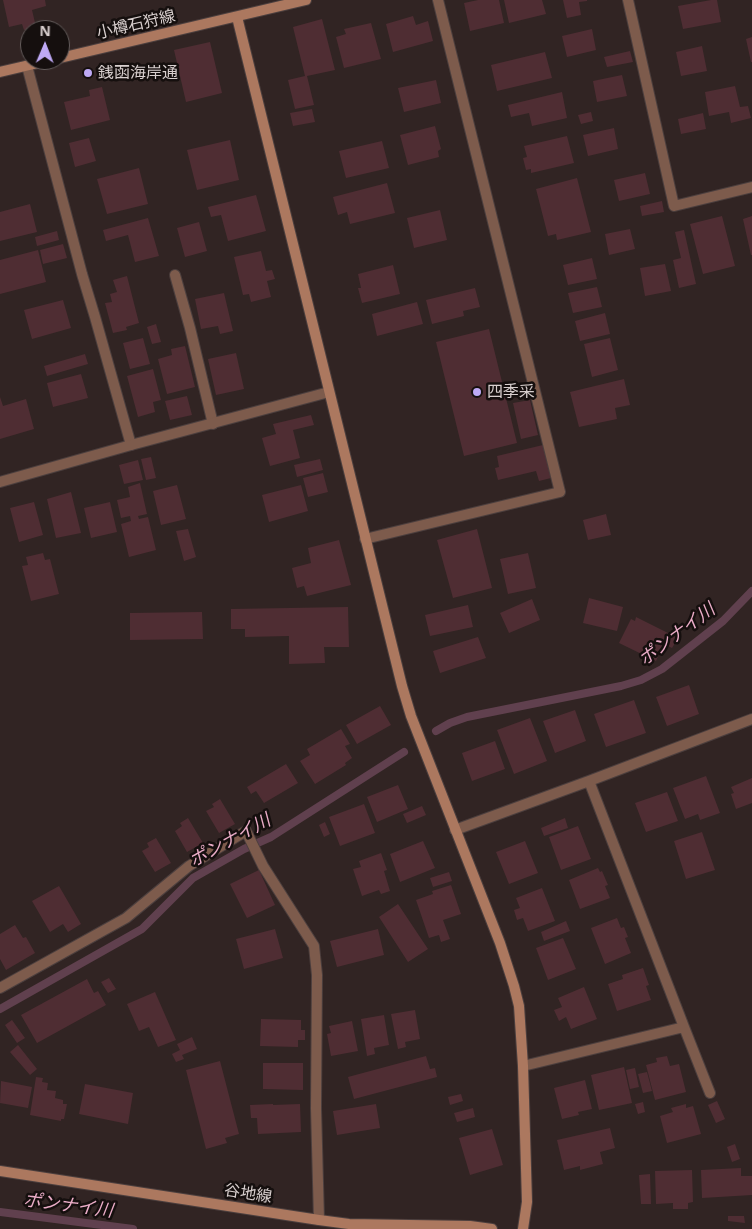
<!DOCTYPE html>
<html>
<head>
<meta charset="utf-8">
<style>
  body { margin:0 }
  #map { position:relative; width:752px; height:1229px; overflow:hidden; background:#312423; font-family:"Open Sans",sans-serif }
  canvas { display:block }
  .north { position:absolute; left:20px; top:20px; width:50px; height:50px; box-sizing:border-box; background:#150f0e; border:1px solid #635c5b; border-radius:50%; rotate:1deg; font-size:14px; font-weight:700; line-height:20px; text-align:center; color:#d8cfce }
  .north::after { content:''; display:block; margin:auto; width:18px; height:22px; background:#bea9f5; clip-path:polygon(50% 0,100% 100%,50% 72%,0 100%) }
</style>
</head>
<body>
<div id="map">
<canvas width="752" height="1229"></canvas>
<div class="north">N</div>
</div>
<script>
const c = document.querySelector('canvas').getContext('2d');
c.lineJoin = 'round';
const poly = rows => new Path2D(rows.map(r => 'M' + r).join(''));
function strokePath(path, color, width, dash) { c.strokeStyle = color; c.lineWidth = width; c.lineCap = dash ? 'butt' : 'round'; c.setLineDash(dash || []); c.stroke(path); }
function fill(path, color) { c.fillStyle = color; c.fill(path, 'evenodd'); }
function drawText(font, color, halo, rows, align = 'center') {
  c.font = font + ' "Open Sans","Noto Sans JP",sans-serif'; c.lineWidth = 5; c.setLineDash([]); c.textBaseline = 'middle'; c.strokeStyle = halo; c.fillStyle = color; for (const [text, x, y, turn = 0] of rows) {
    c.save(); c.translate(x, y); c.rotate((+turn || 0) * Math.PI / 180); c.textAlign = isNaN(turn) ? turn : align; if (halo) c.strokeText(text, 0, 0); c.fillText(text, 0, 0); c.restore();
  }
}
strokePath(poly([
  [436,731,450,723,467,717,621,686,641,680,662,669,723,621,752,591],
  [0,1009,142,929,193,878,244,849,271,837,404,752],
  [0,1212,133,1229]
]), '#60404e', 8);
fill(poly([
  [3,0,45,0,46,6,32,10,36,27,24,30,22,24,9,27],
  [478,0,499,0,504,23,470,31,464,3],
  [504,0,542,0,546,14,509,23],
  [563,0,587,0,587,1,579,2,581,15,567,18],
  [711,0,717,0,721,22,683,29,678,6],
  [413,16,416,25,428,21,433,41,393,52,386,24],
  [322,19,335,70,307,76,314,105,295,109,288,80,305,76,293,27],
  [371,23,381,59,344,68,336,37,346,34,344,29],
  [592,29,596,50,567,57,562,36],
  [752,37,752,62,751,62,746,39],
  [210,42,222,93,186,102,174,50],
  [702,46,707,71,681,76,676,52],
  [630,51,633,62,607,67,604,57],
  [545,52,552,78,497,91,491,65],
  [622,75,627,96,597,102,593,81],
  [436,80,441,103,404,112,398,88],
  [735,86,740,107,748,106,751,118,731,123,729,112,709,116,705,92],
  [102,87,110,120,71,130,64,102,90,96,89,90],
  [562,92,567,118,532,126,529,113,511,117,508,105],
  [312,109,315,122,293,126,290,113],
  [591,112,593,121,581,124,578,115],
  [703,113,706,129,681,134,678,119],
  [435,126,441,149,438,151,439,157,408,165,400,135],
  [614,128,618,149,588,156,583,135],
  [567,136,574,163,531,173,531,169,526,170,523,158,527,157,524,146],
  [89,138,96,161,75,167,69,143],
  [230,140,239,180,197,190,187,150],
  [382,141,389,168,346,178,339,151],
  [139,168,148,204,107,214,97,179],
  [645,173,650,194,619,201,614,180],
  [577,178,591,232,557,240,556,234,548,236,536,189],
  [387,183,395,213,350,224,347,212,338,215,333,197],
  [256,195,266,231,228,241,221,215,211,217,208,207],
  [662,201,664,212,642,216,640,206],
  [30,204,37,232,0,241,0,212],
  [440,210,447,240,414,248,407,218],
  [722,216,735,266,703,274,690,224],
  [752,216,752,255,751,255,743,219],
  [148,218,159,256,135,262,128,235,106,241,103,230],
  [199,222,207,251,185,257,177,228],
  [630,229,635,249,609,255,605,234],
  [684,230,696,284,679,288,673,260,681,258,675,232],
  [57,231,59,240,37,246,35,237],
  [63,244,67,258,43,264,40,250],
  [38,250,46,282,0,294,0,260],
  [261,251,266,271,272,270,275,279,267,281,271,297,251,302,249,294,243,295,234,257],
  [592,258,597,279,568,285,563,265],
  [665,264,671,291,645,296,640,268],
  [393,265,400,294,362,303,358,288,361,288,358,274],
  [127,276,139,323,126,327,127,330,113,333,105,303,112,302,110,294,117,292,113,280],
  [597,287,602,307,573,313,568,293],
  [475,288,480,307,463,311,464,316,432,324,426,300],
  [224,293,233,331,220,334,218,326,201,329,195,299],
  [63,300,71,328,32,339,24,310],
  [417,302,423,324,377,336,372,314],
  [605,313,610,334,580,341,575,321],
  [156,324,161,342,152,344,147,327],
  [489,329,517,443,464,456,436,342],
  [143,338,150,364,130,369,123,343],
  [610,338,618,370,592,377,584,344],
  [185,346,195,387,167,394,158,359,172,355,171,349],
  [236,353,244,389,216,395,208,359],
  [85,354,88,364,47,376,44,366],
  [153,369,161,400,153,402,155,412,138,417,127,376],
  [81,374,88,398,53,407,47,383],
  [624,379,630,405,615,408,617,419,579,427,570,392],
  [187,396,192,415,170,420,165,401],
  [0,397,3,406,26,399,34,429,0,439],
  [530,400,538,435,521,439,513,403],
  [311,415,314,425,293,430,300,458,270,466,262,438,276,434,273,424],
  [543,445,551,478,539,481,536,471,498,480,495,468,499,467,497,456],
  [151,457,156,478,146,480,141,459],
  [320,459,323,470,297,477,294,465],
  [138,460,143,480,124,484,119,465],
  [323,473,328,492,308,497,303,478],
  [140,483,147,514,138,516,139,519,148,517,156,550,129,557,121,524,131,521,130,516,121,518,117,500,130,497,128,487],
  [177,485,186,519,161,525,153,491],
  [301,485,308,511,269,522,262,495],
  [71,492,81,533,56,538,47,499],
  [34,502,43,535,19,542,10,508],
  [110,502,117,532,91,538,84,508],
  [606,514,611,535,588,540,583,520],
  [188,529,196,557,184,561,176,531],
  [477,529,492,588,453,598,437,540],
  [339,540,351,585,307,596,304,586,297,588,292,568,311,563,308,548],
  [43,553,45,560,50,559,59,594,31,601,22,566,28,565,26,557],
  [528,553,536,588,508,594,500,559],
  [589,598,623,607,617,631,583,623],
  [532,599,540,620,509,633,500,613],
  [468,605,473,627,430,636,425,615],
  [348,607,349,647,324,647,325,663,289,664,289,636,245,637,245,629,231,629,231,609],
  [202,612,203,639,130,640,130,613],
  [636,617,678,638,672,648,664,644,656,661,619,643,631,619,635,621],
  [478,637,486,658,440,673,433,651],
  [689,685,699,714,667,726,656,697],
  [634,700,646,733,606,747,594,714],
  [380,706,391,725,357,744,346,725],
  [575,710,586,741,555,753,543,721],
  [530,718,547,761,514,774,497,730],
  [341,729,350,744,345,746,352,758,345,763,346,765,315,784,300,761,310,755,307,749],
  [495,741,505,769,472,781,462,753],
  [286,764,298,783,264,803,256,791,251,794,247,787],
  [706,776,720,813,700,820,698,814,685,819,673,788],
  [752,778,752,803,736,809,731,794,734,793,731,787],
  [398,785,408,809,377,822,367,797],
  [667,792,678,821,646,832,635,803],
  [220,799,235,824,219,833,206,811,214,807,212,804],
  [364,804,375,833,340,846,329,817],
  [422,806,426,815,407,823,403,814],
  [188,818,203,843,187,852,175,831,182,826,180,823],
  [565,818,568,828,544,836,541,828],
  [325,822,330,834,324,837,319,825],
  [578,826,591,859,561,870,549,837],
  [702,832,715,870,686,879,674,841],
  [156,838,171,863,155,872,142,851,149,847,147,843],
  [423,841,435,868,400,882,390,854],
  [525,841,538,873,509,884,496,852],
  [381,853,387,870,384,871,390,891,381,894,379,890,362,896,353,869,361,867,359,861],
  [598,868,600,872,602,871,608,885,605,886,610,898,580,909,569,880],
  [259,870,275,905,247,918,230,884],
  [449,872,452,881,433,887,430,878],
  [451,885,461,914,443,920,450,939,441,942,439,935,429,938,416,900,433,894,432,891],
  [59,886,81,924,68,932,63,924,50,932,32,901],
  [542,888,555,921,528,931,523,918,517,920,514,910,520,908,516,898],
  [398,904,428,949,408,962,379,917],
  [617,918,621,928,624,927,628,937,625,938,631,953,605,964,591,928],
  [566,921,570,931,544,941,541,932],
  [15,925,23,938,26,937,35,953,6,970,0,959,0,934],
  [275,929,283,958,244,969,236,939],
  [378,929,384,955,337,967,330,941],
  [563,938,576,969,548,980,536,948],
  [643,968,649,985,646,986,651,1000,617,1011,608,984,623,979,622,975],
  [109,978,116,989,108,993,101,982],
  [87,979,94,993,98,991,106,1005,37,1043,21,1015],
  [584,987,597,1019,571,1029,566,1017,559,1021,554,1010,562,1007,558,998],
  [155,992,176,1040,158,1047,149,1027,139,1031,127,1004],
  [415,1010,420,1039,405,1042,406,1047,398,1049,391,1014],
  [384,1015,389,1045,374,1048,375,1054,367,1056,361,1019],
  [261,1019,301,1020,301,1030,305,1030,305,1040,298,1040,298,1047,260,1046],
  [12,1020,25,1038,17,1043,5,1025],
  [352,1021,358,1051,331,1056,327,1034,331,1033,329,1026],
  [192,1037,197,1049,182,1055,184,1059,176,1062,172,1054,180,1050,177,1044],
  [18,1045,37,1069,30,1075,10,1052],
  [426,1056,430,1069,435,1068,437,1077,354,1099,348,1077],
  [667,1056,670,1066,679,1064,686,1092,655,1100,646,1065,657,1062,656,1058],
  [220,1061,239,1134,225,1138,227,1143,206,1149,186,1070],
  [263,1063,303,1063,303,1090,263,1089],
  [624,1067,632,1103,599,1110,591,1075],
  [635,1068,639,1087,630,1089,626,1070],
  [647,1072,652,1091,643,1093,638,1074],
  [36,1077,43,1078,42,1082,48,1083,47,1090,56,1091,55,1098,63,1100,63,1104,67,1104,64,1119,61,1119,61,1121,30,1115],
  [585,1080,592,1109,578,1112,579,1115,562,1119,554,1088],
  [1,1081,32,1087,28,1108,0,1103],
  [85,1084,133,1093,128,1124,79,1114],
  [461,1094,463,1101,450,1105,448,1097],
  [717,1101,725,1119,716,1123,708,1105],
  [643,1102,645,1112,638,1114,635,1104],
  [273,1104,273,1105,300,1104,301,1132,258,1134,257,1118,251,1118,250,1105],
  [376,1104,380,1128,337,1135,333,1111],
  [686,1104,686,1108,693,1106,701,1134,667,1143,660,1116,673,1112,671,1108],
  [473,1108,475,1117,457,1122,454,1113],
  [610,1128,615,1148,600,1152,603,1164,580,1170,580,1166,564,1170,557,1140],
  [492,1129,503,1165,470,1175,459,1138],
  [735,1144,740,1159,732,1162,727,1147],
  [741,1168,741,1176,752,1176,752,1195,702,1198,701,1170],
  [692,1170,693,1202,688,1203,688,1209,673,1209,673,1203,656,1204,655,1171],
  [650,1174,651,1204,641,1204,639,1175],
  [728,1216,744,1216,745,1223,728,1221]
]), '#4f2d33');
const lane = poly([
  [27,66,82,274,95,317,131,445],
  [175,275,190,328,213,424]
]);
const street = poly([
  [628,0,674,206,752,187],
  [0,482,131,445,329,392],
  [365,539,560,492,438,0],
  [455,830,589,781,752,719],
  [0,988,126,918,189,866,246,831,263,866,314,946,317,975,316,1108,319,1220],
  [684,1027,710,1093],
  [523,1066,684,1027,589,781]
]);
const secondary = poly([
  [237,17,402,686,411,716,500,943,514,986,519,1006,523,1066,527,1202,523,1229],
  [60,58,306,0],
  [0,72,51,60],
  [0,1171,319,1220,349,1224,470,1226,492,1229]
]);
strokePath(lane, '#4c3f3e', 12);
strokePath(street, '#4c3f3e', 12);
strokePath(secondary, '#4c3f3e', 12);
strokePath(lane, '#7d5b4c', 10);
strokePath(street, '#7d5b4c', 10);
strokePath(secondary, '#ac785f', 10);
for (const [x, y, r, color] of [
  [88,73,5,"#bea9f5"],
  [477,392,5,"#bea9f5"]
]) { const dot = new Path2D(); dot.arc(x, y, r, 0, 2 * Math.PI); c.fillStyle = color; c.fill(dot); strokePath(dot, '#150f0e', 2); }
drawText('16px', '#d8cfce', '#150f0e', [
  ["小樽石狩線",136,25,-13],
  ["谷地線",248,1194,9]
]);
drawText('16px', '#d8cfce', '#150f0e', [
  ["銭函海岸通",98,73],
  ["四季采",487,392]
], 'left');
drawText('italic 18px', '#eaacc7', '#150f0e', [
  ["ポンナイ川",677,635,-37],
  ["ポンナイ川",230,841,-29],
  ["ポンナイ川",68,1206,7]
]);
</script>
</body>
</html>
